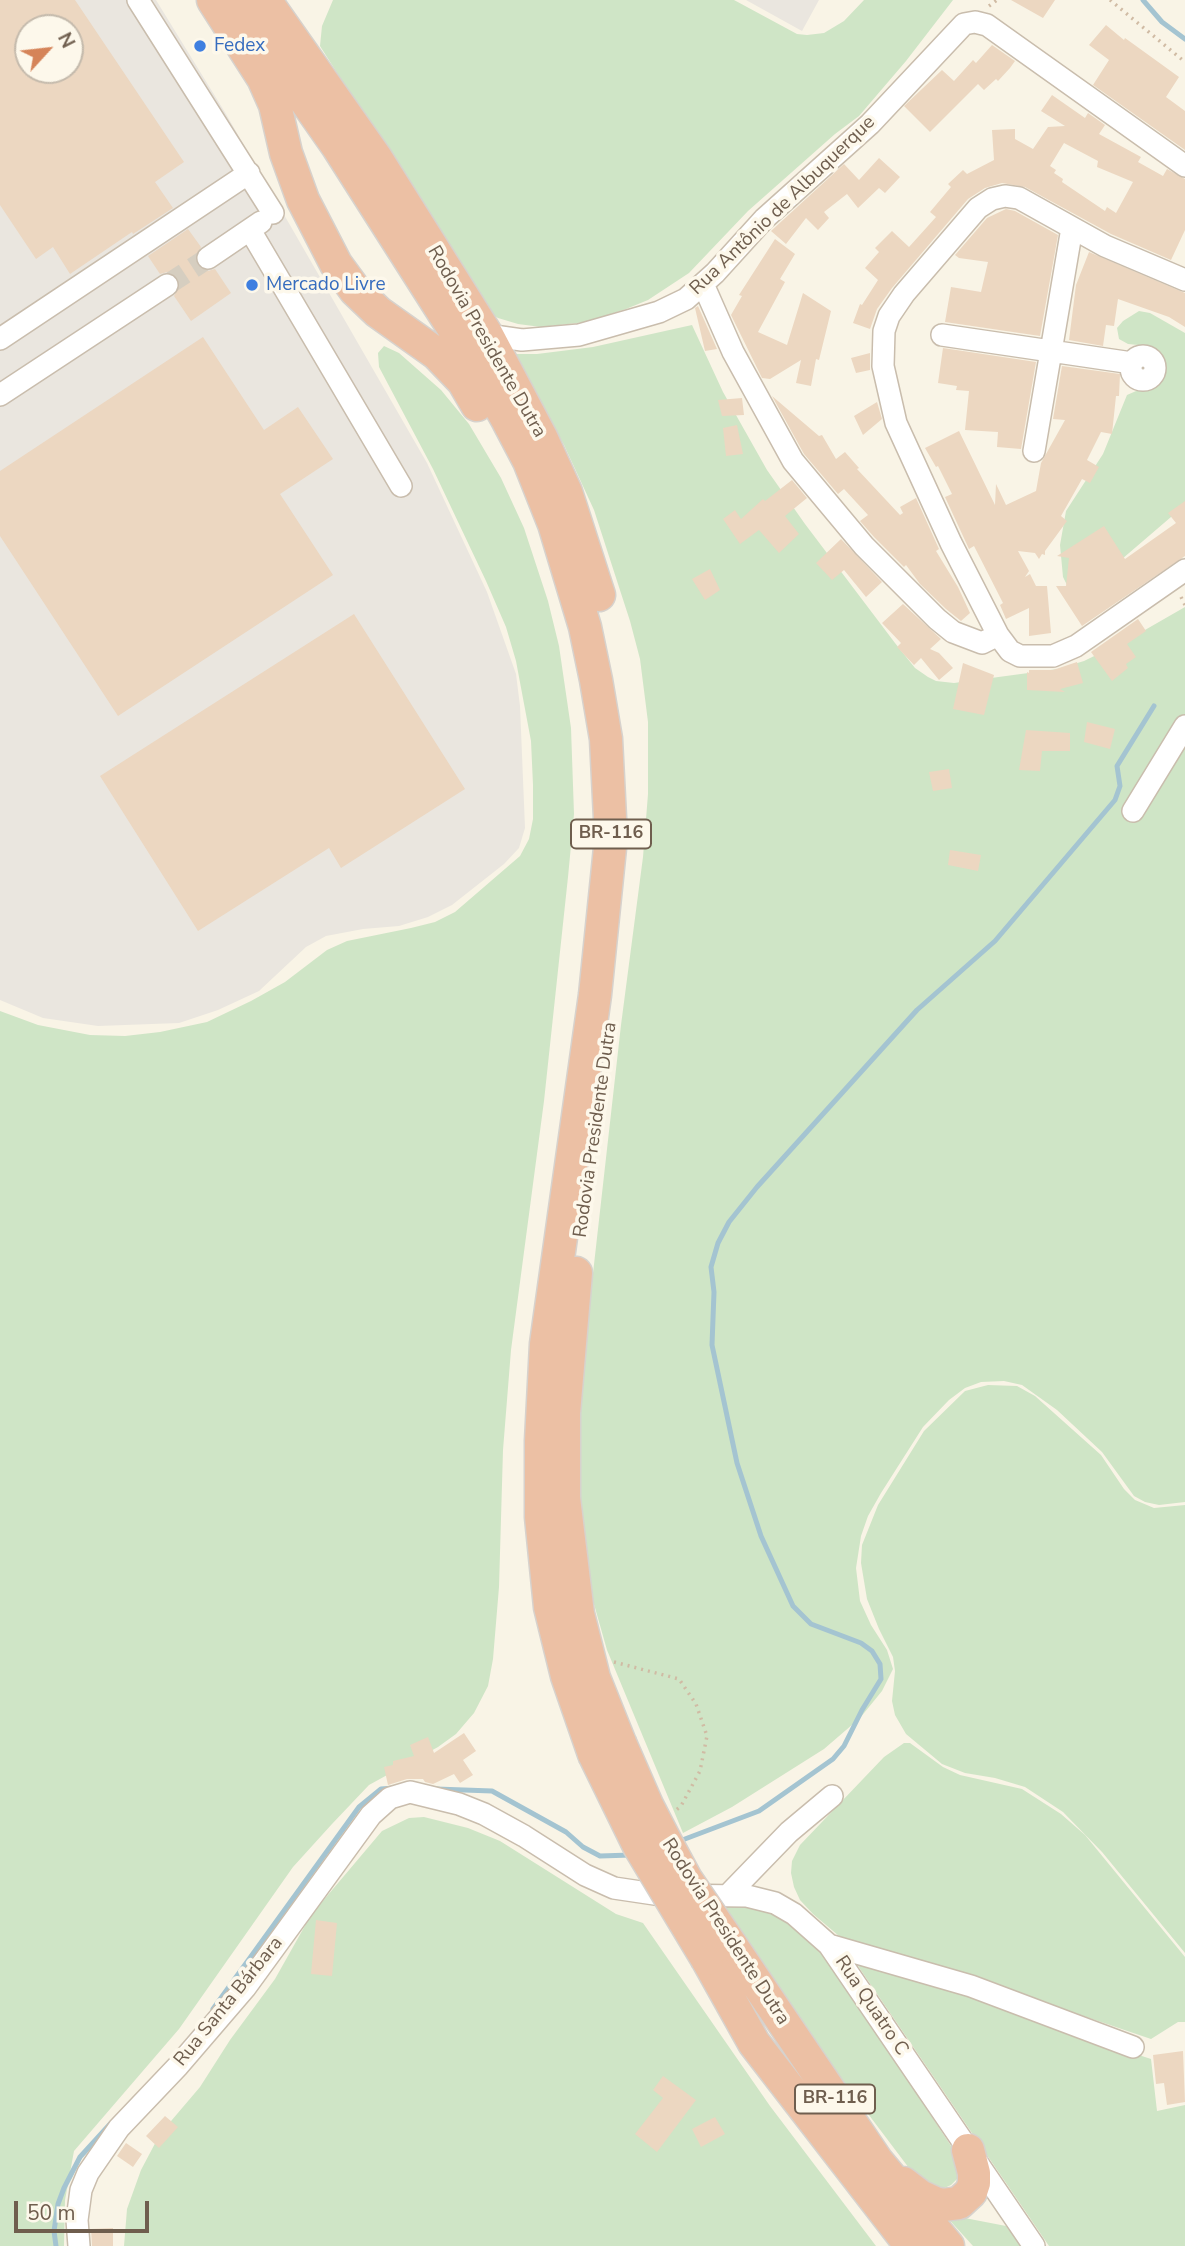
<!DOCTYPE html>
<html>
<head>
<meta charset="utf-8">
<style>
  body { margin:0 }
  #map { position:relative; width:1185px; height:2246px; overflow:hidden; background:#f9f4e6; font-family:"Nunito Sans",sans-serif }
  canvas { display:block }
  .north { position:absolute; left:14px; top:14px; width:70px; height:70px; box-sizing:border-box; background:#fdf8eb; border:2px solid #c4baac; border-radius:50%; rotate:63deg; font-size:19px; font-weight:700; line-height:28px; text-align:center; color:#6f5e4e }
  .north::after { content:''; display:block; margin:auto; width:24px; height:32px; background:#d58459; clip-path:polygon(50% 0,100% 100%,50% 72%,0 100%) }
  .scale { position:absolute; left:14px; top:2201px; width:135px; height:32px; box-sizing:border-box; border:4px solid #6f5e4e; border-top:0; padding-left:9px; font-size:21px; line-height:24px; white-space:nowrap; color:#6f5e4e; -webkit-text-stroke:5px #fdf8eb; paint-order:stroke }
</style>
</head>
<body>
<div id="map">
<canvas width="1185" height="2246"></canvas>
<div class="north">N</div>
<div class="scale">50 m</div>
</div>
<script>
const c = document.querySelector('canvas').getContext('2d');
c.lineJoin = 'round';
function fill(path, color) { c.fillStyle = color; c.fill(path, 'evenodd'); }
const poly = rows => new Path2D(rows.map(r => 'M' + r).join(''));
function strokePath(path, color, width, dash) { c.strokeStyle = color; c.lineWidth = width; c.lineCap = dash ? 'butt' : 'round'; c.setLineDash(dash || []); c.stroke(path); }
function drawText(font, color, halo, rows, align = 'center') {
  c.font = font + ' "Nunito Sans",sans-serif'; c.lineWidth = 7; c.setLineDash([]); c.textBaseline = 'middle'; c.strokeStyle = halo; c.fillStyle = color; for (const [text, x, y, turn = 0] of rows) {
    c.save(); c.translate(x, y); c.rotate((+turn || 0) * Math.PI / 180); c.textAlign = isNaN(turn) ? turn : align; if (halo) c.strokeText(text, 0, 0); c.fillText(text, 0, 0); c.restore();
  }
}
fill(poly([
  [0,0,156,0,226,114,427,463,487,592,516,674,520,706,525,828,519,848,504,864,452,905,428,917,399,926,363,929,326,936,306,947,259,991,218,1010,179,1023,98,1026,43,1018,0,1000],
  [28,28,70,28,70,70,28,70],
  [746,0,819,0,802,31]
]), '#eae6df');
fill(poly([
  [333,0,734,0,797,34,807,35,824,33,844,21,864,0,953,0,906,61,859,116,835,134,748,211,689,273,648,300,626,309,586,322,541,327,518,324,498,318,484,309,440,235,320,46,322,26],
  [1139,311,1150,313,1185,333,1185,505,1101,577,1068,587,1063,577,1060,545,1066,511,1103,454,1127,395,1159,381,1165,368,1164,361,1154,349,1148,346,1128,344,1119,339,1117,328,1123,321],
  [692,325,723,392,767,470,805,524,895,643,915,668,928,677,936,681,954,683,1058,669,1084,661,1131,638,1185,607,1185,1502,1159,1505,1145,1502,1134,1496,1102,1452,1057,1410,1022,1385,1004,1381,981,1382,965,1388,949,1400,923,1427,881,1493,868,1516,861,1536,856,1568,860,1601,871,1625,887,1650,893,1669,882,1691,860,1718,824,1749,732,1807,683,1833,607,1650,582,1562,577,1415,621,1025,643,857,648,794,648,722,640,659,630,621,594,510,564,445,515,354,537,354,593,347],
  [384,346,399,353,441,390,469,424,501,478,524,528,548,601,559,646,571,728,574,814,568,877,544,1101,511,1350,503,1450,499,1587,493,1659,488,1686,474,1713,456,1734,438,1747,369,1785,332,1824,293,1867,179,2029,74,2151,65,2200,64,2246,0,2246,0,1011,38,1025,90,1035,125,1036,160,1032,207,1022,251,1001,285,982,327,950,347,941,411,928,435,922,455,912,520,856,529,839,533,819,533,785,531,741,516,661,506,627,486,581,433,469,379,367,378,353],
  [988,1385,1017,1386,1035,1396,1101,1455,1124,1489,1135,1500,1154,1508,1185,1505,1185,1953,1102,1852,1063,1812,1025,1787,995,1778,965,1773,942,1764,906,1734,895,1715,892,1701,895,1671,893,1657,879,1629,867,1599,861,1563,862,1545,878,1505,924,1431,965,1391],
  [904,1743,910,1743,943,1767,960,1775,1022,1789,1061,1814,1085,1835,1185,1957,1185,2022,1178,2022,1151,2039,910,1957,839,1936,813,1914,800,1900,794,1887,791,1873,792,1861,800,1845,884,1757],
  [424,1817,468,1828,500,1841,616,1914,643,1923,770,2106,876,2246,124,2246,127,2209,141,2170,160,2134,200,2087,230,2040,275,1979,311,1915,382,1831,409,1818],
  [743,1906,774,1914,789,1923,814,1945,835,1970,959,2158,961,2175,951,2185,940,2190,921,2184,712,1907],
  [856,1963,959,1992,1053,2027,1151,2059,1157,2111,1185,2105,1185,2246,1049,2246],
  [944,2214,1006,2226,1022,2246,973,2246]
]), '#cfe5c6');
strokePath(poly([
  [1143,0,1162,22,1185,39],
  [436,1789,492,1791,566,1832,583,1847,600,1856,631,1855],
  [677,1842,759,1811,833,1759,844,1746,862,1710,881,1679,880,1664,872,1651,861,1643,811,1624,793,1606,761,1536,737,1463,712,1345,714,1292,711,1267,718,1243,729,1222,757,1187,917,1010,995,941,1115,800,1120,786,1117,766,1154,706],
  [213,2009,359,1807,381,1789,394,1788],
  [56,2246,54,2231,58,2204,64,2188,80,2157,111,2123]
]), '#a4c4d1', 5);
fill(poly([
  [0,0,75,0,184,162,155,182,173,208,133,234,132,232,70,274,53,247,36,259,0,205],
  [28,28,70,28,70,70,28,70],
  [1011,0,1055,0,1043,18],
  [1106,25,1124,40,1125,38,1179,77,1166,97,1185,111,1185,150,1093,85,1109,60,1089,45],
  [992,45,1015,61,1010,68,998,81,996,79,984,90,978,84,930,132,904,106,942,70,954,81,973,60,976,63],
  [1052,95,1085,118,1088,113,1105,125,1099,134,1141,157,1138,162,1163,176,1167,169,1185,179,1185,230,1171,260,1111,234,1025,187,1002,183,985,188,968,199,892,288,877,309,870,329,853,323,860,304,862,305,878,280,865,268,879,252,875,248,892,231,909,247,936,217,930,212,951,187,948,184,963,170,967,174,994,160,992,130,1015,129,1015,139,1033,149,1048,127,1065,126,1041,111],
  [1064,143,1098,161,1097,167,1133,182,1116,213,1107,207,1105,211,1062,182,1063,179,1054,173,1056,170,1050,166],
  [879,158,900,177,885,193,879,188,858,208,847,194,824,212,829,218,818,230,806,218,786,244,771,231,844,164,859,180],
  [1006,209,1015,211,1058,235,1040,336,945,322,951,287,981,292,988,262,959,258,955,255,987,218],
  [188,229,201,247,195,258,198,266,208,271,215,269,231,293,191,321,174,296,180,285,178,277,167,272,160,274,148,256],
  [775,239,795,254,780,279,785,282,758,332,787,345,803,293,831,311,819,360,816,359,811,386,796,383,801,360,770,379,762,378,731,315,742,296,739,295],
  [1089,252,1185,293,1185,327,1169,317,1118,299,1114,326,1106,325,1103,346,1069,340,1076,285],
  [698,306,717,349,705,351,695,308],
  [203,337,264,430,298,407,333,459,280,494,333,575,118,716,0,536,0,471],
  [943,348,1036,362,1021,449,997,447,998,432,965,430,969,391,956,390,957,386,938,383],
  [870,353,870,370,856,373,851,358],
  [1062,366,1120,374,1119,396,1116,396,1112,434,1101,432,1087,460,1099,467,1090,483,1082,479,1061,516,1067,521,1045,551,1045,555,1042,554,1039,559,1035,553,1018,551,1029,571,1025,577,1030,574,1036,586,1047,586,1051,633,1029,636,1029,608,1006,619,1000,605,1003,603,974,546,969,549,945,497,952,494,938,466,936,467,925,448,959,431,995,505,996,484,1006,505,1036,491,1041,463,1065,420,1053,419],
  [772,396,819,436,822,435,836,459,845,452,859,468,857,469,900,515,903,513,900,507,916,498,939,549,936,551,958,587,970,613,961,621,946,609,920,584,906,565,904,567,874,537,860,521,868,515,844,489,838,494,804,454],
  [742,398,744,415,722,416,718,400],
  [877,402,882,419,863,435,854,416],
  [737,425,743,454,726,456,723,428],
  [792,480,807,498,785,516,799,534,779,553,759,530,740,544,723,519,735,510,741,519,763,499,765,501],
  [1185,501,1185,556,1082,626,1056,586,1066,586,1069,558,1057,556,1104,526,1125,559,1176,523,1168,513],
  [841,539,882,582,866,597,844,570,832,580,816,563],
  [710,569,720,590,705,600,692,579],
  [903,604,941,639,930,649,939,653,953,668,939,680,921,658,914,665,897,647,901,643,882,623],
  [354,614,465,789,341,868,329,848,198,931,100,776],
  [1138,619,1146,631,1127,644,1136,657,1126,664,1128,668,1112,681,1091,652],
  [1077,662,1083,683,1060,689,1065,692,1027,690,1027,672,1029,673,1029,670,1053,670],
  [963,663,994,675,984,715,953,709],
  [1087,722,1115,729,1110,749,1084,742],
  [1026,730,1070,733,1070,751,1042,751,1040,771,1019,770],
  [949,769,952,788,933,791,929,772],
  [950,850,981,855,978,871,948,865],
  [464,1733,476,1751,463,1760,473,1775,460,1783,454,1774,433,1784,425,1782,423,1779,407,1779,388,1785,384,1767,393,1765,393,1761,414,1756,410,1745,428,1737,434,1753],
  [316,1920,337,1923,332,1976,311,1974],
  [1183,2051,1185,2102,1167,2105,1164,2083,1156,2084,1153,2055],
  [663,2076,696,2100,657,2152,635,2134,663,2098,653,2090],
  [165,2116,178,2127,159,2148,146,2136],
  [715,2117,725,2134,701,2147,692,2129],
  [126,2143,142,2154,133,2167,117,2156],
  [113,2228,113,2246,92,2246,91,2229]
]), '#ecd7c1');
strokePath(poly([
  [167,285,208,258]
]), '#d6cec0', 21, [21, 10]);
const minor = poly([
  [138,0,273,213],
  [250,230,401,486],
  [208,258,261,222],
  [703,284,733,352,793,461,864,546,937,619,953,632,982,643,998,635,1010,651,1020,656,1053,656,1076,646,1185,570],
  [487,335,522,340,579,335,659,312,686,299,715,273,764,219,870,124,964,24,975,22,987,25,1185,166],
  [942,335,1132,363],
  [0,339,249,173],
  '1131 368a12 12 0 1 1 24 0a12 12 0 1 1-24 0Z',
  [0,395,167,285],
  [1034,451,1072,228],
  [998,635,951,543,896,423,883,366,884,331,889,316,904,294,978,208,992,199,1005,196,1019,198,1105,246,1185,280],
  [1133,811,1185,726],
  [728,1895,789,1832,832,1796],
  [829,1945,971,1986,1133,2047],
  [79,2246,77,2220,81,2190,88,2173,119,2128,178,2066,245,1988,371,1815,390,1798,410,1792,459,1804,484,1814,524,1836,585,1875,614,1888,661,1895,747,1896,775,1903,794,1914,829,1945,1034,2246]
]);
const highway = poly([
  [213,0,263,78,275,105,286,153,303,200,336,264,355,290,378,312,437,354,463,381,477,405],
  [235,0,338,147,473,359,508,421,529,461,554,524,585,627,596,680,606,739,611,838,595,995,546,1344,541,1441,541,1517,550,1607,567,1676,594,1754],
  [265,0,376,158,487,335,542,439,566,492,599,595],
  [576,1273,564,1413,564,1498,578,1614,594,1678,620,1743],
  [731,1945,877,2161,948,2246],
  [707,1959,754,2043,911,2246],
  [903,2183,920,2196,935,2203,943,2205,959,2203,971,2192,974,2183,974,2173,968,2150]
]);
strokePath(minor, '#c9bdad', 24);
strokePath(highway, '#d7d2cd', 35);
strokePath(poly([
  [1110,0,1185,62],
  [989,6,997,0],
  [1181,597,1185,605],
  [614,1662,679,1679,696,1704,707,1736,700,1771,681,1806,676,1810]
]), '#d0bba4', 3.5, [2, 5]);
strokePath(minor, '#fff', 21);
strokePath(highway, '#ecc0a4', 32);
const highwayBridge = poly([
  [620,1743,647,1805,666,1842,686,1879,731,1945],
  [594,1754,639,1846,707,1959]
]);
strokePath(highwayBridge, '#d7d2cd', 35, []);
strokePath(highwayBridge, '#ecc0a4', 32);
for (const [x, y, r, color] of [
  [200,46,7,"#3f7fe0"],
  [252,285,7,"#3f7fe0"]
]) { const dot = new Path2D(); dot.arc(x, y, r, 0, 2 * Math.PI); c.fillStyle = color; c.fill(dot); strokePath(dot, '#fdf8eb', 2.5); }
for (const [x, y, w] of [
  [611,834,80],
  [835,2099,80]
]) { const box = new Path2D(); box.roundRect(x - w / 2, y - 14.5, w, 29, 5); c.fillStyle = '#fdf8eb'; c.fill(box); strokePath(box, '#6f5e4e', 2); }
drawText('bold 18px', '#6f5e4e', null, [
  ["BR-116",611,834],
  ["BR-116",835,2099]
]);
drawText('19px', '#366cbe', '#fdf8eb', [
  ["Fedex",214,46],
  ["Mercado Livre",266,285]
], 'left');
drawText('19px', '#6f5e4e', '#fdf8eb', [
  ["Rua Antônio de Albuquerque",783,206,-44],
  ["Rodovia Presidente Dutra",486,342,60],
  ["Rodovia Presidente Dutra",596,1130,-82],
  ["Rodovia Presidente Dutra",725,1932,57],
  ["Rua Santa Bárbara",229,2002,-51],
  ["Rua Quatro C",871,2006,56]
]);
</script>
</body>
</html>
